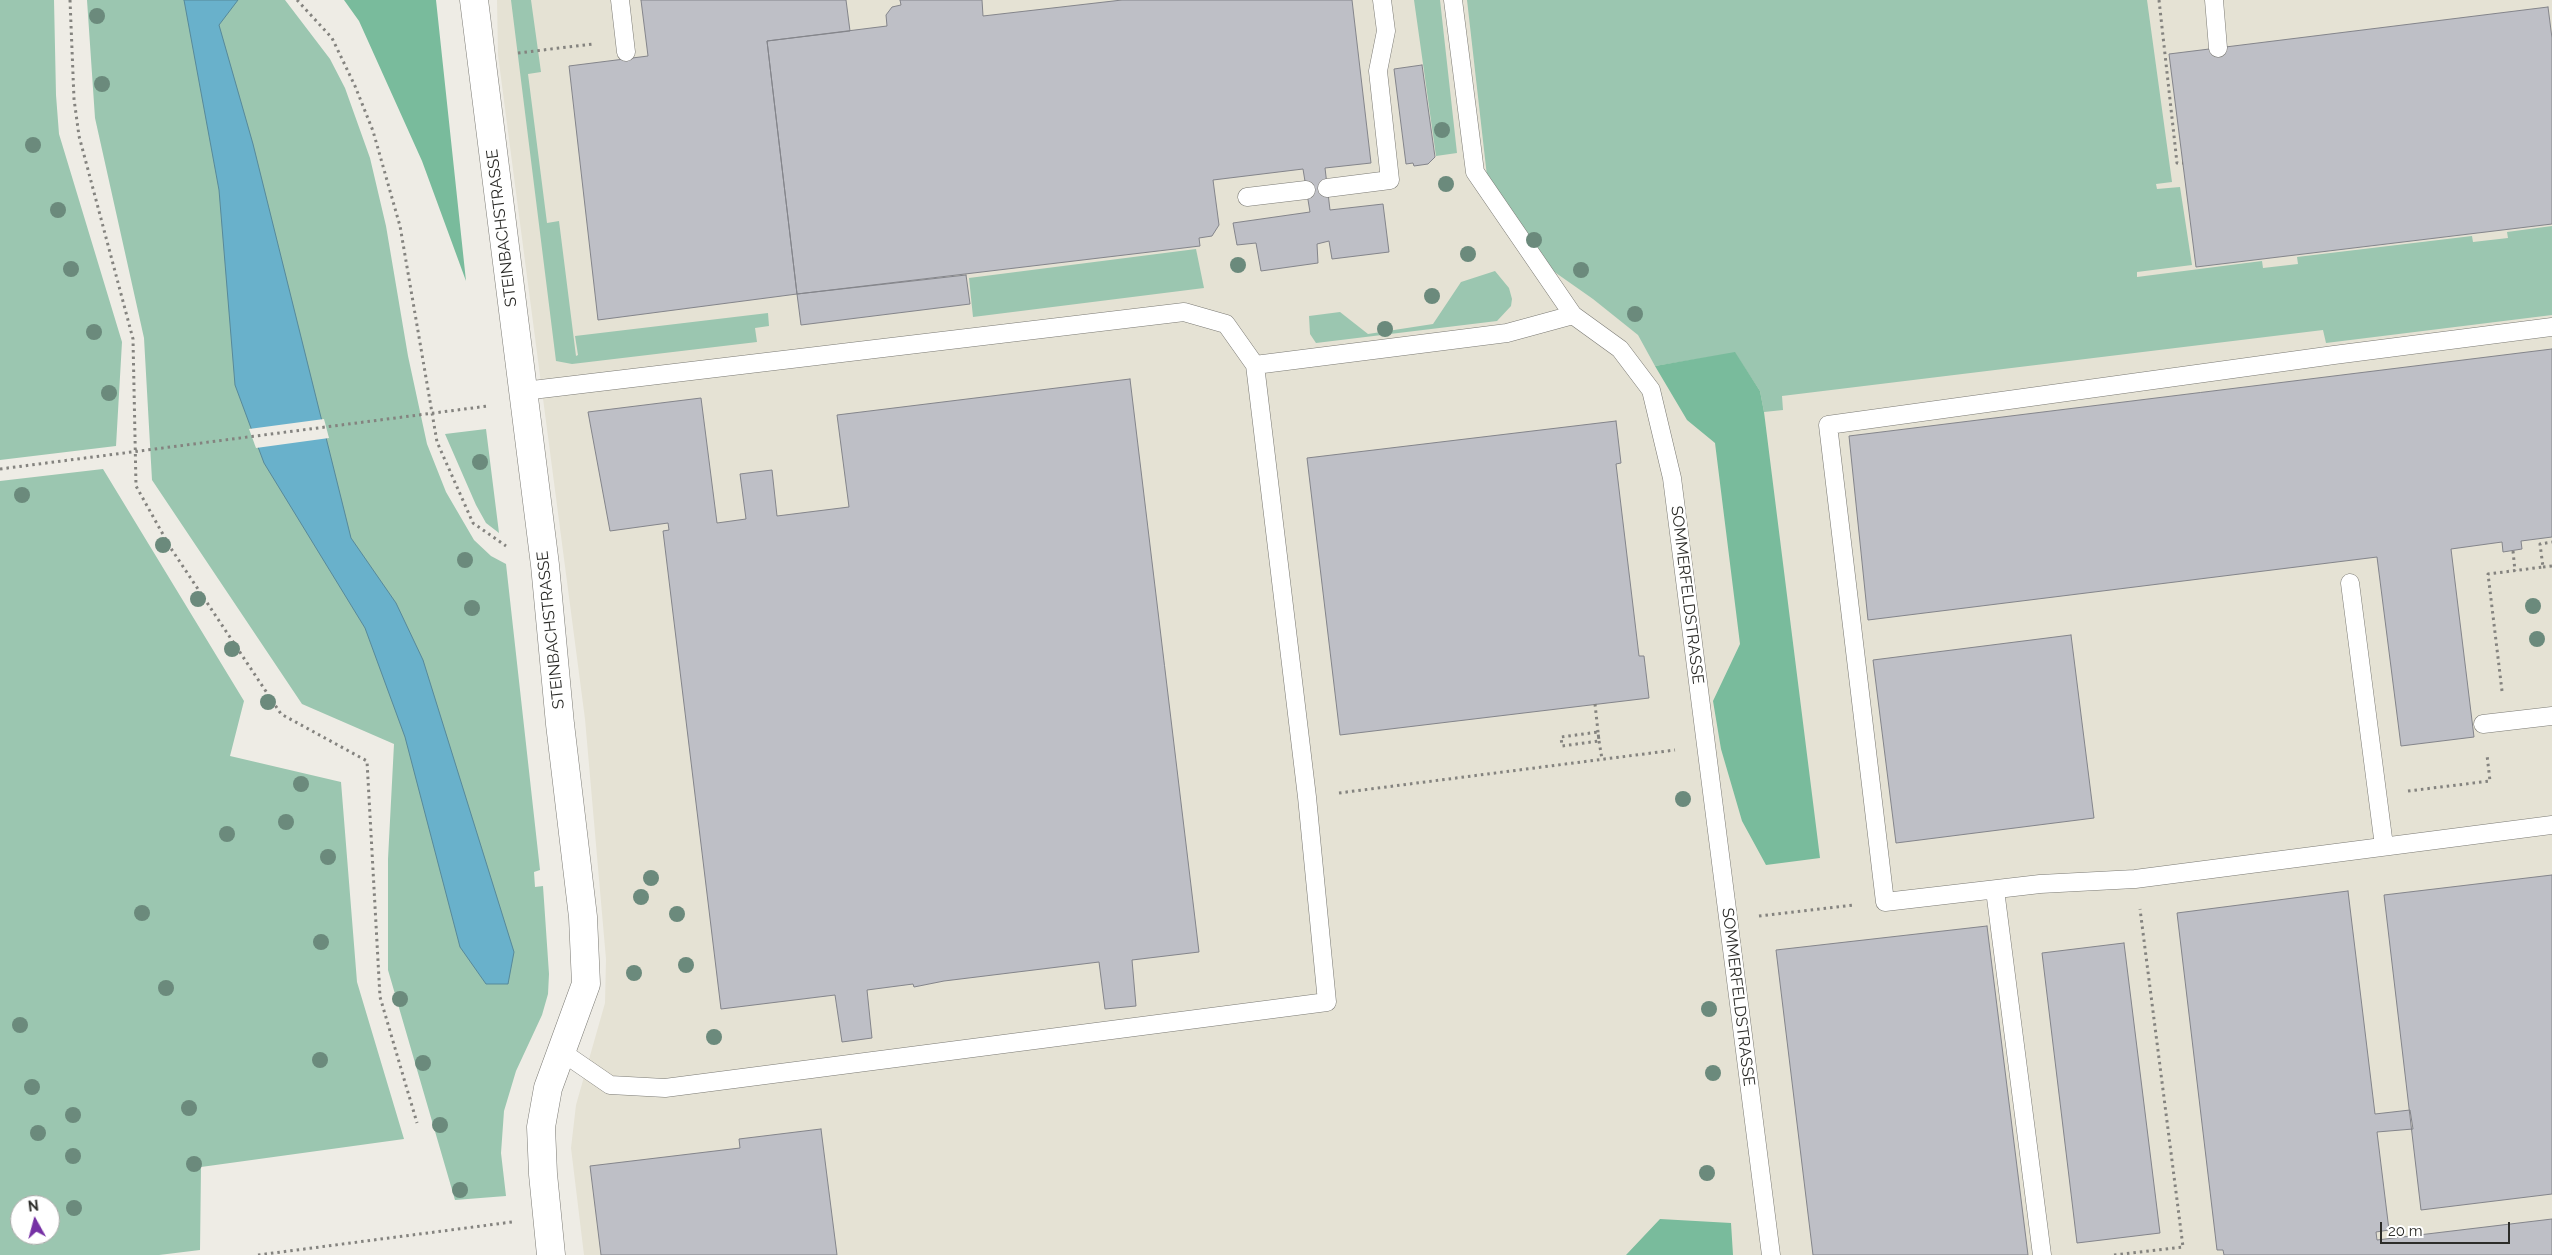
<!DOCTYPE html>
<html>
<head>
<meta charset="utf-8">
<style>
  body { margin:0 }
  #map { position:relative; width:2552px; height:1255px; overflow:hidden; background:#eeece5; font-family:Raleway,sans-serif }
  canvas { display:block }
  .north { position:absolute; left:10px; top:1195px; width:50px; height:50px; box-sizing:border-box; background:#fff; border:1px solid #ababa9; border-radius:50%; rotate:353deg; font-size:14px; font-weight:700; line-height:20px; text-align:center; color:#2c2c29 }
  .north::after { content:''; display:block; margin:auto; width:18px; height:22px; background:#7530a4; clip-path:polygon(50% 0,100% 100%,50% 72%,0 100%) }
  .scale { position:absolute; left:2380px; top:1222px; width:130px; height:22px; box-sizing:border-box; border:2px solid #2c2c29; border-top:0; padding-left:6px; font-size:15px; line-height:18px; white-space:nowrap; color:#2c2c29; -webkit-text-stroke:4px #fff; paint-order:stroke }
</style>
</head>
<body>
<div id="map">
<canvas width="2552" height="1255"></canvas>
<div class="north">N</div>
<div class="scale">20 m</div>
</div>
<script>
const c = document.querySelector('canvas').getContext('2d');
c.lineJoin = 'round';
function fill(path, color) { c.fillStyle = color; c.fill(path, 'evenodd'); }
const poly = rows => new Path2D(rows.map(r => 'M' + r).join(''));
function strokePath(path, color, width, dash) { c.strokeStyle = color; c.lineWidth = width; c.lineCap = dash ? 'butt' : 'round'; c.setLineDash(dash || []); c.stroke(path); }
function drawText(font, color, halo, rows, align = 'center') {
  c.font = font + ' Raleway,sans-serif'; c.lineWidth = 4.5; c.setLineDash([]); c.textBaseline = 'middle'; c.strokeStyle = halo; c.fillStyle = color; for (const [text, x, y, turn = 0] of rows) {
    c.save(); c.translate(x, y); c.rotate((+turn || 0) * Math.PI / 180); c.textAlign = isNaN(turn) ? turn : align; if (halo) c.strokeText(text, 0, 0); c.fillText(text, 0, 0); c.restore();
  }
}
fill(poly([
  [497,0,2552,0,2552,1255,584,1255,571,1148,576,1105,605,1003,606,959,585,719,498,55]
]), '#e5e2d4');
fill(poly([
  [0,0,54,0,56,95,59,134,122,342,116,446,0,460],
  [87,0,285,0,330,59,345,88,370,158,386,226,408,356,427,444,446,492,474,540,491,556,506,564,540,870,534,872,535,887,543,886,549,974,548,994,542,1015,516,1071,504,1111,501,1153,506,1196,455,1200,388,970,388,859,394,744,302,704,152,480,144,338,95,118],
  [511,0,531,0,541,72,528,74,547,223,559,221,576,356,578,355,575,336,768,313,769,326,755,328,757,342,572,364,556,361],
  [1414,0,1440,0,1457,153,1436,156],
  [1467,0,2147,0,2172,182,2156,184,2157,189,2180,187,2192,265,2137,272,2137,277,2262,261,2263,268,2298,264,2297,257,2472,236,2473,242,2508,238,2507,232,2552,226,2552,315,2326,343,2323,330,1782,396,1783,410,1764,412,1760,391,1735,353,1655,366,1638,335,1593,299,1546,266,1487,176],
  [1196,249,1204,288,973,317,969,278],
  [1495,271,1509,288,1512,299,1511,306,1497,321,1316,343,1310,334,1309,316,1340,312,1368,334,1433,324,1461,282],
  [486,429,499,533,486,523,476,505,445,434],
  [103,469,244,701,230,756,341,782,357,982,404,1139,201,1167,200,1250,159,1255,0,1255,0,481],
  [20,1205,50,1205,50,1235,20,1235]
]), '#9bc6b0');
fill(poly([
  [344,0,436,0,466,281,422,161,359,21],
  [1735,352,1760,391,1764,412,1820,858,1766,865,1742,821,1721,749,1713,701,1740,644,1715,443,1687,420,1655,366],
  [1660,1219,1731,1223,1733,1255,1626,1255]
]), '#79bb9c');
const water = poly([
  [184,0,238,0,219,25,253,144,351,538,396,603,423,660,514,952,508,984,486,984,460,947,405,737,365,628,264,463,235,385,219,190,184,0]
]);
fill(water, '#69b1cb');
strokePath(water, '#57899a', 1);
fill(poly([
  [324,419,329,438,256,448,249,429]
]), '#eeece5');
const building = poly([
  [641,0,846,0,850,31,767,41,797,294,598,320,569,66,648,56,641,0],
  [900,0,982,0,983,16,1122,0,1352,0,1371,163,1325,168,1330,210,1383,204,1389,252,1332,259,1329,241,1317,244,1318,263,1261,271,1256,243,1237,245,1233,223,1310,212,1303,169,1213,180,1219,225,1212,236,1199,238,1200,246,797,294,767,41,887,26,886,15,892,7,901,5,900,0],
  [2548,7,2552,38,2552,224,2196,267,2169,54,2548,7],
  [1422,65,1435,157,1428,164,1414,166,1413,163,1406,164,1394,69,1422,65],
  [966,275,970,304,801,325,797,294,966,275],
  [2552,349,2552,537,2521,541,2522,549,2503,552,2502,542,2451,549,2474,737,2401,746,2377,557,1868,620,1849,436,2552,349],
  [1130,379,1199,952,1132,960,1136,1006,1105,1009,1099,962,944,981,914,987,913,984,867,990,872,1038,842,1042,835,995,721,1009,663,531,669,530,668,523,610,531,588,412,701,398,717,523,746,519,740,474,772,470,777,516,849,507,837,415,1130,379],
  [1616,421,1621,463,1616,464,1639,656,1644,656,1649,698,1340,735,1307,458,1616,421],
  [2071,635,2094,818,1896,843,1873,660,2071,635],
  [2552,875,2552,1194,2421,1210,2384,895,2552,875],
  [2348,891,2375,1114,2410,1110,2413,1129,2377,1132,2389,1230,2376,1232,2377,1240,2552,1219,2552,1255,2224,1255,2223,1250,2217,1250,2177,913,2348,891],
  [1987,926,2028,1255,1813,1255,1776,950,1987,926],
  [2124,943,2160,1233,2077,1243,2042,953,2124,943],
  [821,1129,837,1255,601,1255,590,1166,740,1148,739,1139,821,1129]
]);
fill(building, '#bebfc6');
strokePath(building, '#84858b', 1);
const service = poly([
  [620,0,626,52],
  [1453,0,1475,172,1573,315,1620,349,1651,390,1672,478,1771,1255],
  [2214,0,2218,48],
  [1327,188,1390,180,1378,71,1386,31,1382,0],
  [1247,197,1306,190],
  [2552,327,2334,355,1828,425,1885,902,2040,884,2135,879,2552,825],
  [1255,365,1507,333,1573,315],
  [524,391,1184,312,1226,324,1255,365,1307,797,1327,1002,665,1088,610,1085,562,1052],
  [2350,583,2384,846],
  [2483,724,2552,716],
  [1995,890,2042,1255]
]);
const minor = poly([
  [474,0,545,565,560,724,583,917,586,984,548,1088,541,1127,543,1174,551,1255]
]);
strokePath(service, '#7b7a74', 19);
strokePath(minor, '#7b7a74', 29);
strokePath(poly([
  [70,0,74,99,79,136,133,339,136,486,170,547,281,714,367,761,380,997,417,1123],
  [297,0,332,38,355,86,373,131,400,226,437,442,473,523,506,546],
  [2159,0,2177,163,2183,163],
  [518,53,593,44],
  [0,469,488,406],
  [2513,551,2515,571],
  [2543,567,2552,566],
  [2502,691,2488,574,2543,567,2540,544,2552,542],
  [1595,704,1599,741,1562,746,1561,737,1598,732,1599,741,1602,759],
  [2408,791,2490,781,2487,755],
  [1339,793,1675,750],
  [1759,916,1854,905],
  [258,1255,512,1222],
  [2114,1255,2183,1247,2140,909]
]), '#84837f', 3, [2.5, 4]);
strokePath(service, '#fff', 18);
strokePath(minor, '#fff', 28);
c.fillStyle = '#6b8a7c';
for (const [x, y] of [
  [97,16],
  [102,84],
  [1442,130],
  [33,145],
  [1446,184],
  [58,210],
  [1534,240],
  [1468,254],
  [1238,265],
  [71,269],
  [1581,270],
  [1432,296],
  [1635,314],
  [1385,329],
  [94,332],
  [109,393],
  [480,462],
  [22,495],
  [163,545],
  [465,560],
  [198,599],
  [2533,606],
  [472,608],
  [2537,639],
  [232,649],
  [268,702],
  [301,784],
  [1683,799],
  [286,822],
  [227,834],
  [328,857],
  [651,878],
  [641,897],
  [142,913],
  [677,914],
  [321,942],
  [686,965],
  [634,973],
  [166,988],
  [400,999],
  [1709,1009],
  [20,1025],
  [714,1037],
  [320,1060],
  [423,1063],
  [1713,1073],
  [32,1087],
  [189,1108],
  [73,1115],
  [440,1125],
  [38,1133],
  [73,1156],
  [194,1164],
  [1707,1173],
  [460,1190],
  [74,1208]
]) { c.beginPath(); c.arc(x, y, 8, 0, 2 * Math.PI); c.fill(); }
drawText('16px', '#2c2c29', '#fff', [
  ["STEINBACHSTRASSE",502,228,-97],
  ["SOMMERFELDSTRASSE",1687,595,83],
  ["STEINBACHSTRASSE",551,630,-96],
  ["SOMMERFELDSTRASSE",1738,997,83]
]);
</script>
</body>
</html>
